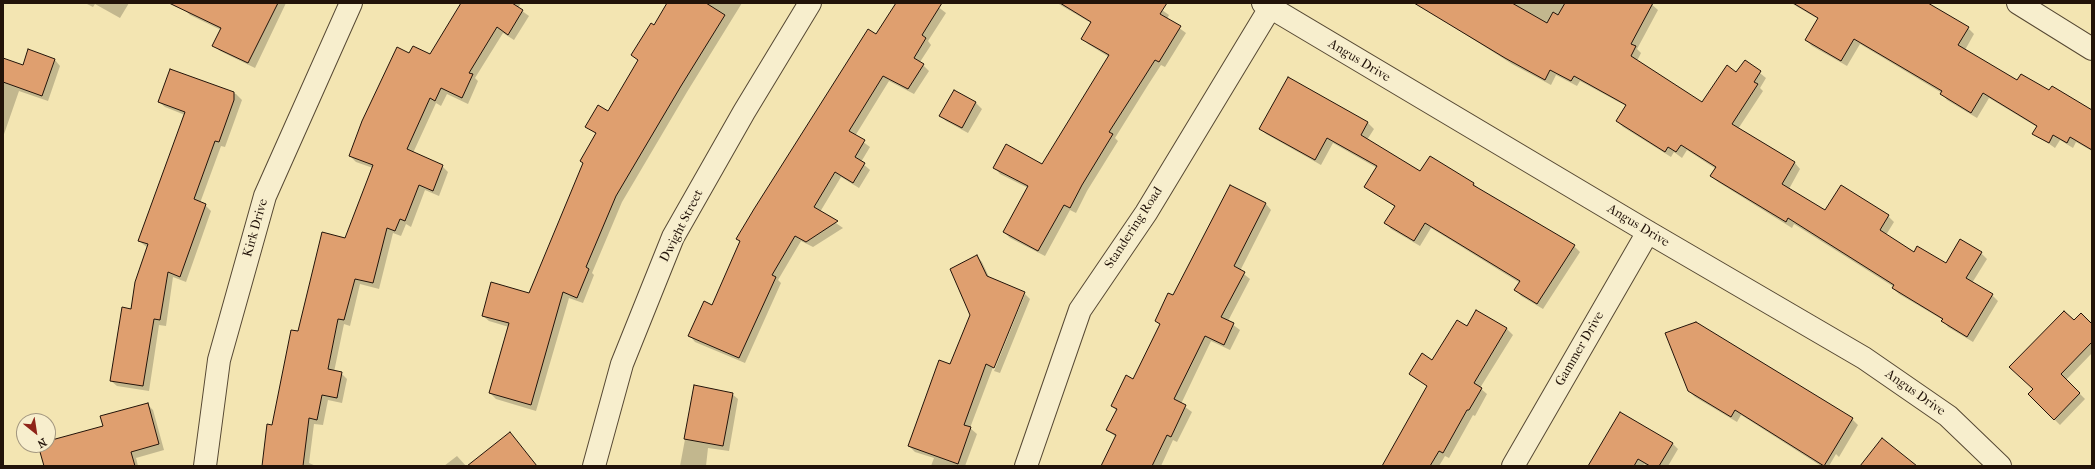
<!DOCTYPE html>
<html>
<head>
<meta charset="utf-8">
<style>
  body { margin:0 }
  #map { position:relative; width:2095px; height:469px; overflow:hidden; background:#f3e5b2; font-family:"IM FELL French Canon",serif }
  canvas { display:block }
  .frame { position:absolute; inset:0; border:4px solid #221309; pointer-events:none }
  .north { position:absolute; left:16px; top:413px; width:40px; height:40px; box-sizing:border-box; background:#f7eecd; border:1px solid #a2967f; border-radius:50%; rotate:150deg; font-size:11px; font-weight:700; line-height:16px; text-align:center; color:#221309 }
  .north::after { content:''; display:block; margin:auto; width:14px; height:18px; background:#8f2418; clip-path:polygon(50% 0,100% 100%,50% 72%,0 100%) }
</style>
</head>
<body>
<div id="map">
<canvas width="2095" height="469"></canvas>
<div class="frame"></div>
<div class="north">N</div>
</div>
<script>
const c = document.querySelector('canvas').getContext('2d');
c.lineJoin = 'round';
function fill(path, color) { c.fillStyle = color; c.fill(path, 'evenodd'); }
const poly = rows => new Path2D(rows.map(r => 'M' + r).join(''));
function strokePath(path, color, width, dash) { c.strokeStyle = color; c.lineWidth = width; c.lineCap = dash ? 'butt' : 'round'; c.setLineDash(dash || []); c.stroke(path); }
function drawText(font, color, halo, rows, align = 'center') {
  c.font = font + ' "IM FELL French Canon",serif'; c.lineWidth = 4; c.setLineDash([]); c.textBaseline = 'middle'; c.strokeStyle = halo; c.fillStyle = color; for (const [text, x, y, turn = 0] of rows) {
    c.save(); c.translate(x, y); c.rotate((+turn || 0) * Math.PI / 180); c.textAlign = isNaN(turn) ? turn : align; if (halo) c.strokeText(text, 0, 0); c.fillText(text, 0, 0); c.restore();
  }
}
fill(poly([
  [85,3,129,3,120,18,95,4,93,7],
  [187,3,286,3,255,68,220,51,214,45,221,30,190,15,184,9],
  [462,3,521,3,518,8,529,16,514,40,503,33,475,78,478,81,468,104,447,94,441,106,436,103,413,153,442,166,448,172,439,196,425,190,411,227,406,224,401,236,393,233,379,289,360,284,350,326,344,324,334,372,341,373,347,379,342,403,328,400,323,425,314,424,309,463,316,466,263,466,298,333,346,239,373,168,356,162,350,156,410,54,430,56],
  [668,3,742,3,687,92,622,202,592,273,594,275,583,303,569,298,536,411,496,399,490,393,509,327,489,321,483,316,529,294,597,135,587,126,609,112,639,61,632,55,654,26],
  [897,3,933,3,946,13,928,41,931,45,920,62,929,71,914,94,889,81,855,136,870,147,861,162,870,170,859,188,841,177,820,212,843,228,813,247,801,241,778,280,781,283,745,363,695,342,690,336,712,306,741,242,737,239],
  [1057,3,1152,3,1169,15,1167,19,1186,33,1165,67,1161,65,1148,85,1115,138,1118,141,1087,191,1076,213,1070,210,1045,256,1010,238,1004,232,1028,188,1000,174,995,168,1042,165,1109,57,1088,44,1082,38,1091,23],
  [1416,3,1650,3,1658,10,1637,49,1641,53,1637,61,1702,103,1737,74,1745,61,1766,78,1760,88,1763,91,1738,129,1795,163,1800,169,1789,189,1826,211,1888,216,1894,222,1886,235,1914,253,1947,264,1981,253,1987,259,1972,283,1992,295,1998,301,1973,342,1948,327,1943,320,1899,294,1893,288,1894,287,1794,224,1792,228,1718,182,1712,176,1716,169,1687,150,1682,158,1674,152,1671,157,1623,127,1617,121,1626,106,1580,81,1577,86,1556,75,1551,85,1512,64],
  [1791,3,1919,3,1968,28,1974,34,1965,50,2017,81,2049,92,2092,111,2092,151,2076,142,2073,148,2060,140,2055,148,2034,133,2037,127,1989,98,1977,118,1947,100,1942,93,1860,44,1847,66,1812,46,1806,40,1818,19],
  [3,59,23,66,55,60,60,66,48,101,19,91,3,137],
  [171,70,236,94,242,100,225,147,221,146,200,203,205,205,211,211,186,282,173,277,166,326,159,325,149,391,117,386,111,381,148,248,139,241,185,115,165,107,159,102],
  [1289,78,1368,123,1374,129,1367,140,1421,172,1430,157,1474,184,1480,190,1574,246,1580,252,1543,309,1521,296,1516,290,1520,283,1431,228,1420,246,1391,229,1386,223,1395,207,1366,186,1377,168,1333,143,1321,165,1266,134,1260,128],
  [954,91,976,103,982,109,968,133,946,121,940,115],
  [1230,186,1266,204,1271,210,1240,271,1250,279,1228,321,1240,330,1230,350,1211,341,1181,404,1192,412,1177,442,1173,440,1161,466,1102,466,1116,437,1107,430,1117,411,1112,406,1133,380,1160,325,1156,321,1173,297],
  [977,256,982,262,990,279,1024,293,1030,299,1000,373,994,371,1025,294,1023,294,992,370,970,428,977,434,965,466,931,466,934,458,915,452,909,446,951,365,971,315],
  [1477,311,1507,329,1513,335,1480,388,1487,394,1475,416,1473,415,1449,458,1445,456,1439,466,1383,466,1428,387,1410,374,1432,361,1467,327],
  [2074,322,2092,325,2092,353,2066,380,2085,399,2060,425,2029,394,2034,390],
  [695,386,732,394,738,399,729,451,708,448,706,466,680,466],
  [1688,390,1852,419,1858,425,1839,457,1836,454,1829,466,1821,466,1741,415,1737,422,1695,397],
  [147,404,153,410,164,450,136,458,138,466,45,466,39,445,48,445,48,442,104,427],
  [1672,443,1678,449,1668,466,1648,466,1644,464,1643,466,1590,466],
  [457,456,466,466,444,466]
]), '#0003');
const building = poly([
  [169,3,278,3,248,63,212,46,221,28,169,3],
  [461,3,512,3,523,10,508,35,497,27,469,73,473,74,462,98,441,88,435,101,430,98,407,149,443,165,433,191,419,185,405,221,400,219,395,231,387,228,373,283,355,279,344,320,338,319,328,369,342,372,337,398,322,395,317,420,309,418,303,466,262,466,267,424,272,425,291,330,298,331,322,232,345,238,373,165,349,156,362,121,397,47,409,53,413,46,430,54,461,3],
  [667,3,706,3,725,15,681,86,616,196,586,267,589,269,577,298,563,292,531,405,489,393,509,323,482,316,491,282,529,293,583,163,580,161,596,133,585,127,598,105,608,111,638,60,631,55,651,23,654,25,667,3],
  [896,3,942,3,922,35,926,38,914,58,924,64,908,89,883,76,849,131,865,140,855,157,865,163,853,183,835,172,814,207,838,221,806,242,795,236,772,275,776,277,739,358,688,336,704,301,712,305,740,241,736,239,754,209,868,29,876,34,896,3],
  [1060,3,1167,3,1160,14,1181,26,1159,62,1155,60,1143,79,1109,132,1113,134,1082,185,1070,208,1064,205,1038,251,1003,232,1028,186,993,168,1006,144,1042,164,1109,55,1081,39,1091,22,1060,3],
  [1414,3,1512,3,1547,23,1553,12,1558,15,1565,3,1653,3,1631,44,1636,46,1631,56,1702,102,1727,65,1736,72,1745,60,1761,71,1754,82,1758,84,1732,124,1795,162,1782,184,1825,210,1841,185,1889,215,1880,230,1914,252,1917,246,1946,263,1960,239,1982,252,1966,278,1993,294,1967,337,1941,321,1943,319,1892,288,1894,285,1788,218,1786,222,1710,176,1716,167,1681,145,1676,152,1668,147,1665,152,1616,121,1626,105,1574,76,1571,81,1550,70,1545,80,1505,58,1414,3],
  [1793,3,1928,3,1969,27,1958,45,2017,80,2021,74,2049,90,2052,86,2092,110,2092,150,2070,137,2067,143,2053,135,2049,143,2032,134,2037,126,1983,93,1971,113,1940,94,1942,91,1854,39,1841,61,1805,40,1818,18,1793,3],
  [28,49,55,59,42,96,3,82,3,58,23,65,28,49],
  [170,69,234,92,234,100,219,142,215,141,194,199,206,204,180,277,168,272,160,320,154,319,143,386,110,381,122,307,131,309,135,282,148,244,138,241,185,112,158,102,170,69],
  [1288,77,1368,122,1361,135,1420,171,1430,156,1474,183,1473,185,1575,245,1537,304,1514,290,1520,281,1425,223,1414,241,1384,223,1395,206,1364,187,1377,166,1327,138,1315,160,1259,129,1288,77],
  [954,90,976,102,962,128,939,116,954,90],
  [1230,185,1266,203,1234,266,1245,272,1221,317,1234,323,1224,345,1205,336,1174,399,1186,405,1171,437,1167,435,1152,466,1101,466,1116,435,1106,430,1117,409,1111,406,1126,375,1133,379,1160,324,1155,321,1168,293,1173,295,1230,185],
  [977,255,987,276,1025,292,994,368,986,364,964,425,971,427,958,464,908,446,939,360,950,364,970,315,950,269,977,255],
  [1476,310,1507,328,1474,383,1482,388,1469,410,1467,410,1443,453,1439,451,1430,466,1382,466,1427,386,1409,374,1422,353,1432,360,1457,320,1467,326,1476,310],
  [2064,311,2074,320,2081,313,2092,324,2092,342,2061,374,2080,393,2054,420,2028,394,2033,389,2009,367,2064,311],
  [1696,322,1853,418,1824,466,1735,410,1731,417,1688,391,1665,333,1696,322],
  [694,385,733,393,723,446,684,439,694,385],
  [148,403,159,444,131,452,135,466,44,466,38,445,48,445,48,441,103,426,100,416,148,403],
  [1620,412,1673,443,1659,466,1650,466,1638,459,1634,466,1588,466,1620,412],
  [510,432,537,466,467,466,510,432],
  [1882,438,1917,466,1860,466,1882,438]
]);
fill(building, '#df9f6f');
strokePath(building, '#221309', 1);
const minor = poly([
  [1263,3,1648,232,1864,358,1948,416,2000,466],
  [2018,3,2092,49],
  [205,466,219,360,265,196,351,3],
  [594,466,622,364,673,237,744,112,810,3],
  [1026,466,1080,310,1146,213,1273,3],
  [1513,466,1648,232]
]);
strokePath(minor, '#564833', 24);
strokePath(minor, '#f7eecd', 22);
drawText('13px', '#221309', '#f7eecd', [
  ["Angus Drive",1359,61,31],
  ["Dwight Street",682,226,-63],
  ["Angus Drive",1638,226,31],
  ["Kirk Drive",256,228,-74],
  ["Standering Road",1134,228,-57],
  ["Gammer Drive",1580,349,-60],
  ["Angus Drive",1915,393,35]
]);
</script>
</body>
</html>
